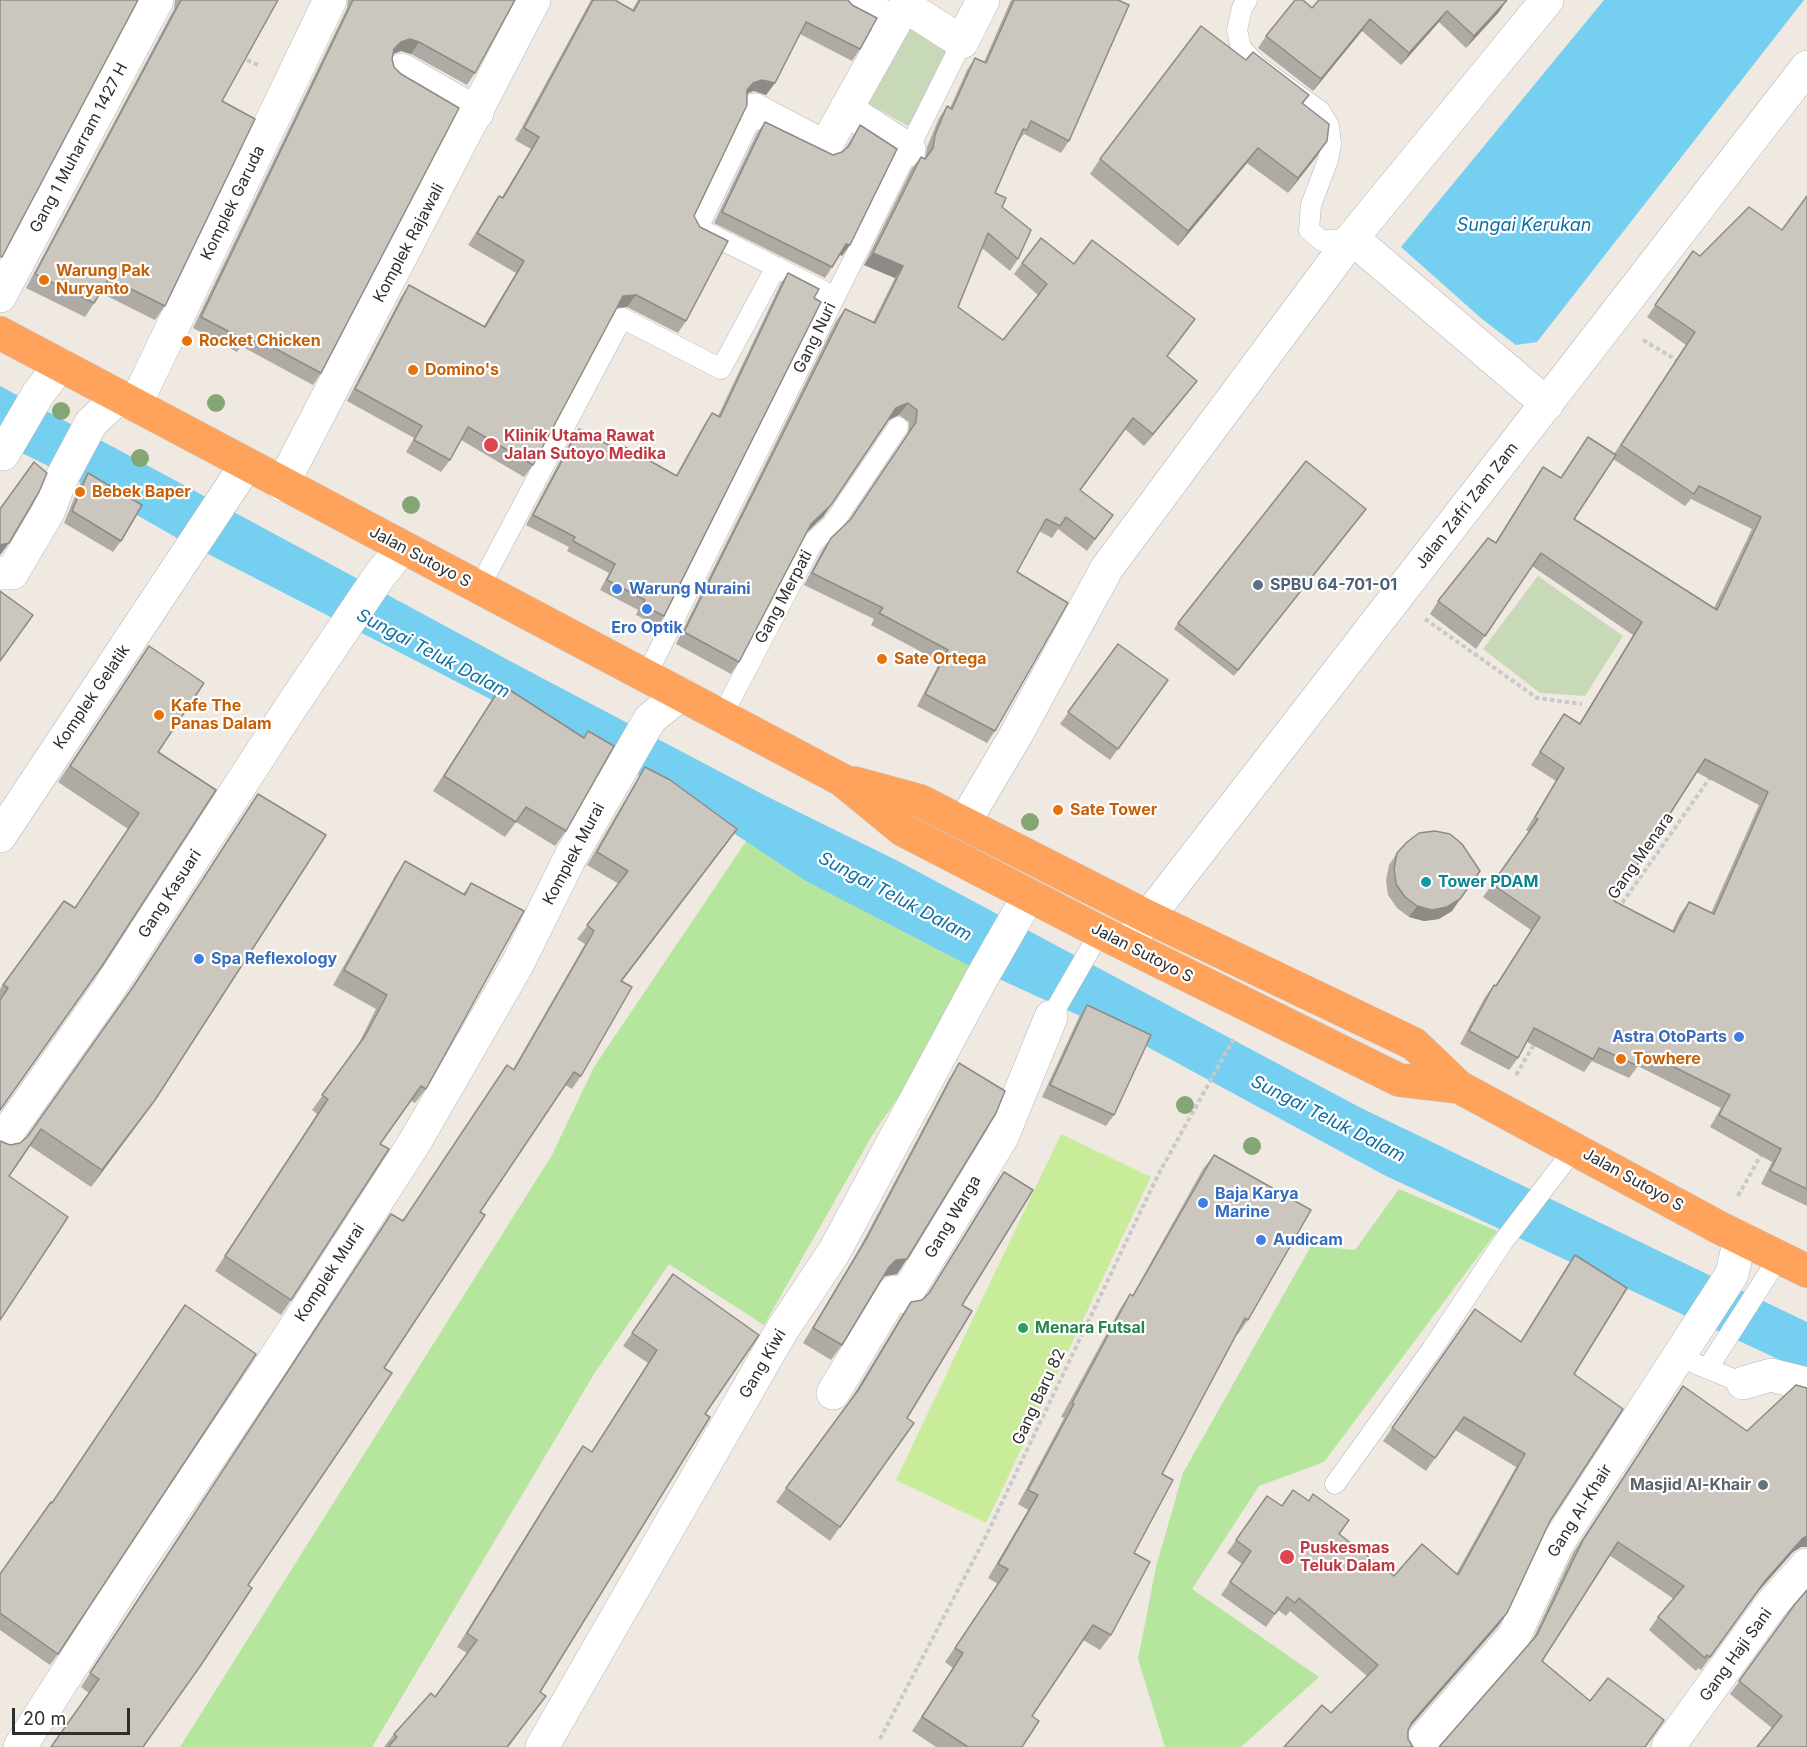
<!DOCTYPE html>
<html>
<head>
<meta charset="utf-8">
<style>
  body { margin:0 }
  #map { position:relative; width:1807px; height:1747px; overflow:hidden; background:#efe9e1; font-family:Inter,sans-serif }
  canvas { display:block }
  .scale { position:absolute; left:12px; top:1708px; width:118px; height:27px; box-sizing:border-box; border:3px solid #2e2e2e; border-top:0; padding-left:8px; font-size:18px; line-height:21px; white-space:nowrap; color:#2e2e2e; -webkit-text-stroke:4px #fff; paint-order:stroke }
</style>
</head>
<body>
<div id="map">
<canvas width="1807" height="1747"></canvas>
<div class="scale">20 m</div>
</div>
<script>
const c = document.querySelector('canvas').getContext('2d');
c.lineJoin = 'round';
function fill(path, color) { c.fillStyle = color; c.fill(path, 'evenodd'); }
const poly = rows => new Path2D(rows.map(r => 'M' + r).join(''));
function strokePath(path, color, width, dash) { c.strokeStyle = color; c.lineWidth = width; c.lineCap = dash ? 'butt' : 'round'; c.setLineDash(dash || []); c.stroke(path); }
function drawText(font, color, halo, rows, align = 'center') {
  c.font = font + ' Inter,sans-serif'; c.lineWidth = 4.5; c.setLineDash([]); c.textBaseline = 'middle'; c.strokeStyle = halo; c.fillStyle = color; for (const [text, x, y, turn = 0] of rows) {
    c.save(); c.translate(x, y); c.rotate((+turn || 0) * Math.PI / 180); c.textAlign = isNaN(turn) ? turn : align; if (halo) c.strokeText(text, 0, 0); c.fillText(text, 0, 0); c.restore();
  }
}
fill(poly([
  [749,837,983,958,937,1041,873,1134,764,1325,669,1264,594,1374,372,1747,180,1747,552,1155,594,1067],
  [1399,1189,1497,1231,1324,1462,1259,1486,1192,1589,1319,1677,1241,1747,1165,1747,1138,1659,1156,1567,1183,1473,1311,1246,1355,1250]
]), '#b6e59e');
fill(poly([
  [903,16,955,45,908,126,857,97],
  [1538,576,1623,636,1585,696,1540,693,1483,649]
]), '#c8d9b8');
fill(poly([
  [1061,1134,1151,1177,986,1523,896,1480]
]), '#c9ec9a');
fill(poly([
  [1604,0,1804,0,1537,342,1516,345,1482,319,1401,247],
  [0,386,525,669,766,796,896,860,1361,1108,1807,1322,1807,1370,1780,1360,1384,1175,1144,1045,966,964,806,881,673,793,177,538,74,479,0,442]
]), '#75cff0');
const lane = poly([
  [1247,0,1242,8,1237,30,1241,48,1258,66,1320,111,1329,126,1331,144,1328,160,1311,205,1309,230,1322,241,1352,238],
  [755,110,698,228,776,267],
  [479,588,622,318,721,369,776,267,835,297],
  [646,676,962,42],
  [722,716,813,542,832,525,898,427],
  [1051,1017,1100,932],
  [1696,1364,1743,1383],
  [1708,1368,1779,1257],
  [1335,1484,1432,1349,1503,1242,1575,1148]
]);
const street = poly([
  [853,0,893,22],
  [402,70,477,113],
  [846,109,909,150],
  [755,110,825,147,900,13,910,9,962,42,983,0],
  [1352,238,1547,404],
  [0,296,157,0],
  [135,405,330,0],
  [3,454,38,394,60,365],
  [282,485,534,0],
  [0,573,12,573,48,512,60,481,91,423,119,397],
  [964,823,1017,733,1107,568,1352,238,1547,0],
  [0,836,246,465],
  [0,1143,106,993,289,710,380,575,402,548],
  [1743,1383,1771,1375,1807,1384],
  [833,1393,894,1292,904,1297,913,1283,1002,1137,1051,1017],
  [20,1747,133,1570,271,1365,413,1145,517,965,571,856,650,719,681,694],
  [542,1747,782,1330,834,1252,981,979,1029,895],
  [1417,1747,1514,1636,1557,1544,1732,1274,1740,1238],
  [1668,1747,1771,1605,1807,1565]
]);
const secondary = poly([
  [1132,938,1807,67]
]);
const highway = poly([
  [0,333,842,780,903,830,1100,932,1399,1080,1459,1087],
  [854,783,920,801,1148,917,1414,1044,1459,1087,1720,1228,1807,1271]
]);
strokePath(lane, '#b4b7c1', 21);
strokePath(street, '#b4b7c1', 34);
strokePath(secondary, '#b4b7c1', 34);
strokePath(highway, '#c9c9c9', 34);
strokePath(poly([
  [240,57,258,65],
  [1643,340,1680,362],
  [1425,619,1537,698,1582,704],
  [1618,909,1712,775],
  [1516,1075,1535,1043],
  [1738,1196,1762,1153],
  [880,1739,985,1538,1158,1175,1234,1038]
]), '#c9c9c9', 4, [4.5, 3]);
strokePath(lane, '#fff', 20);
strokePath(street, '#fff', 33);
strokePath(secondary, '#fff', 33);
strokePath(highway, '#ffa35c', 33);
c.fillStyle = '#84a574';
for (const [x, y] of [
  [216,403],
  [61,411],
  [140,458],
  [411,505],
  [1030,822],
  [1185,1105],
  [1252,1146]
]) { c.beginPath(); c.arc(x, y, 9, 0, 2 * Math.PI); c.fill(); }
fill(poly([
  [175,0,278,0,222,101,165,306,155,320,101,293,85,317,26,288,174,9],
  [348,0,515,0,475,73,467,85,411,54,401,51,393,54,321,373,313,385,241,346,237,352,193,328,347,8],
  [591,0,615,0,632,10,638,0,848,0,860,49,852,61,800,34,775,83,766,95,754,91,747,94,694,216,686,321,678,333,627,307,617,308,533,465,524,477,461,440,450,460,441,472,406,452,414,438,347,401,401,297,409,285,484,326,516,273,468,245,499,196,502,197,531,149,515,140],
  [1011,0,1118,0,1069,141,1061,153,1024,134,1018,142,1017,142,995,193,1002,207,1018,259,1010,271,982,248,958,307,1003,340,1038,295,1014,274,1022,263,1074,264,1195,319,1167,356,1197,381,1188,392,1144,446,1125,429,1080,490,1113,515,1087,551,1058,529,1052,538,1039,531,1017,572,995,731,987,743,917,706,940,662,871,625,874,619,804,585,823,549,831,538,849,521,908,434,909,422,899,415,889,420,823,517,807,532,739,662,731,674,676,644,836,321,845,309,873,322,895,278,864,265,912,168,921,157,925,159,927,147,939,118,947,106,950,108,967,70,975,58,984,62],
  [1312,8,1499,12,1466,48,1439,22,1401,65,1362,31,1313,91,1258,48,1266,36],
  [1246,60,1309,95,1303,104,1317,156,1288,193,1247,163,1178,246,1090,174,1100,159],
  [765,122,833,155,842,152,845,149,860,125,842,256,840,255,825,278,714,223,757,133],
  [1807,196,1807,1206,1761,1184,1772,1162,1710,1127,1721,1108,1638,1066,1629,1078,1592,1061,1584,1072,1527,1042,1518,1058,1509,1070,1460,1044,1485,997,1494,985,1496,985,1531,930,1483,897,1529,832,1526,830,1556,781,1531,765,1564,714,1579,724,1633,635,1532,566,1476,649,1430,614,1438,601,1495,543,1543,467,1560,478,1588,437,1614,454,1686,345,1647,317,1693,251,1700,256,1782,230],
  [1613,459,1685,506,1691,499,1752,529,1714,608,1574,519],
  [1696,772,1759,805,1711,913,1689,902,1680,914,1672,931,1614,901],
  [788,273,814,298,664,616,658,626,636,615,638,610,600,590,609,573,567,551,569,547,526,525,572,438,579,429,622,451,625,447,676,475,705,423,712,413,718,416,781,283],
  [88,473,121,541,113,552,64,523,80,484],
  [1366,509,1234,676,1174,629,1178,623],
  [1118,644,1168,680,1110,760,1060,724],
  [149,646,158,752,216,790,0,1111,0,989,64,901,75,908,128,829,58,782],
  [502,685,584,737,588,731,566,831,555,846,516,822,505,837,433,791],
  [645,767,727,843,622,981,581,1076,572,1089,565,1085,89,1693,81,1687,382,1227,391,1214,402,1221,513,1069,585,944,577,939,619,884,587,865,636,781],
  [258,794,155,1100,91,1187,30,1146,9,1176,10,1145,20,1143,27,1137,123,1001],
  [1397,853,1480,871,1452,911,1439,919,1424,921,1409,917,1397,908,1388,895,1386,880,1389,865],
  [405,861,463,894,471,883,426,1089,415,1103,411,1101,380,1144,291,1300,281,1315,215,1271,317,1114,312,1110,356,1049,376,1009,333,985,395,876],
  [1087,1005,1114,1115,1106,1126,1042,1097,1079,1017],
  [959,1063,907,1259,897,1274,885,1276,881,1279,842,1345,831,1360,803,1343,858,1251,949,1079],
  [1214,1155,1248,1320,1238,1334,1237,1334,1162,1474,1134,1553,1111,1635,1100,1650,1083,1640,1032,1716,1022,1747,936,1747,912,1731,953,1668,945,1662,998,1584,988,1578,1028,1510,1018,1504,1064,1418,1061,1417,1120,1309,1130,1294,1132,1296,1203,1169],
  [1004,1172,962,1305,907,1418,914,1423,830,1541,776,1502,851,1399,902,1315,911,1302,922,1300,927,1296,994,1186],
  [1575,1255,1574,1374,1550,1521,1507,1613,1498,1626,1409,1728,1331,1713,1367,1676,1290,1611,1286,1616,1278,1610,1266,1627,1221,1595,1242,1564,1227,1553,1267,1496,1281,1506,1339,1535,1394,1576,1456,1574,1516,1467,1455,1430,1426,1471,1383,1441,1475,1309,1521,1341,1566,1268],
  [673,1274,705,1414,540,1692,546,1696,508,1747,384,1747,394,1734,435,1697,467,1653,457,1647,553,1492,583,1446,592,1452,648,1363,623,1346],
  [1683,1386,1747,1431,1801,1547,1793,1552,1756,1594,1701,1670,1698,1668,1696,1671,1649,1630,1658,1617,1674,1599,1609,1555,1542,1661,1590,1701,1664,1720,1439,1747,1531,1643,1573,1553],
  [0,1574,58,1654,50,1665,0,1630],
  [1795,1604,1807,1747,1772,1728,1730,1694]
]), '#afaba4');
fill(poly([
  [1507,0,1499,12,1466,48,1474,36],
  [1447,11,1439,22,1401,65,1409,53],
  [1370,19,1362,31,1313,91,1321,79],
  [410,39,419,42,411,54,401,51,393,54,394,49,401,42],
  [762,80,775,83,766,95,754,91,745,94,747,90,753,83],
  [1327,141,1317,156,1288,193,1298,178],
  [1258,148,1247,163,1178,246,1188,231],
  [846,244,850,245,842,256,839,254],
  [873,253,903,266,895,278,864,265],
  [636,295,627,307,615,308,623,296],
  [1197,381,1188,392,1144,446,1153,434],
  [908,403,899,415,888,420,896,408],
  [831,505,823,517,803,536,811,524],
  [9,543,1,554,0,555,0,545],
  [737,829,727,843,612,994,621,981],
  [1460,899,1452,911,1439,919,1424,921,1409,917,1417,906],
  [155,1100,143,1117,91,1187,102,1170],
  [907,1259,897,1274,885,1276,878,1282,889,1267,896,1260],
  [1807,1536,1807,1547,1801,1547,1793,1552,1756,1594,1701,1670,1765,1581,1802,1539],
  [1507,1613,1498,1626,1403,1735,1412,1722],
  [546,1696,508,1747,507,1747]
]), '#8e8b86');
const building = poly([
  [0,0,138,0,2,257,0,256,0,0],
  [181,0,278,0,222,101,255,119,165,306,109,278,94,303,35,274,181,0],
  [353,0,515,0,475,73,419,42,410,39,401,42,394,49,392,59,394,67,401,74,459,108,321,373,248,334,245,340,201,317,353,0],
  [593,0,615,0,634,11,640,0,848,0,852,5,877,18,860,49,806,22,775,83,762,80,753,83,747,90,747,105,694,216,700,227,728,241,686,321,636,295,623,296,533,465,468,427,450,460,414,440,422,426,355,389,409,285,485,327,524,261,477,233,499,196,503,198,539,137,524,128,593,0],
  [1014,0,1118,0,1129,5,1069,141,1031,121,1027,130,1023,129,995,193,1006,198,1002,207,1031,230,1018,259,988,233,958,307,1003,340,1047,284,1022,263,1041,238,1074,264,1092,240,1195,319,1167,356,1197,381,1153,434,1133,418,1080,490,1113,515,1095,539,1066,517,1060,526,1046,519,1017,572,1068,603,995,731,925,694,948,650,879,613,883,608,812,573,831,538,850,520,916,422,917,410,908,403,896,408,831,505,811,524,739,662,684,632,845,309,875,323,903,266,873,253,921,157,925,159,933,148,935,135,947,106,952,109,975,58,986,63,1014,0],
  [1295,0,1303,0,1312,8,1319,0,1507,0,1474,36,1447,11,1409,53,1370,19,1321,79,1266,36,1295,0],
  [1201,26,1246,60,1253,52,1309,95,1302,103,1329,124,1327,141,1298,178,1258,148,1188,231,1100,159,1201,26],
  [765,122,833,155,842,152,849,146,860,125,897,149,850,245,846,244,832,267,722,212,765,122],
  [1807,196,1807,1189,1770,1171,1781,1149,1719,1115,1730,1095,1644,1052,1638,1066,1599,1048,1593,1059,1534,1028,1518,1058,1469,1031,1494,985,1496,986,1540,917,1492,884,1538,819,1535,817,1564,768,1540,752,1564,714,1580,724,1642,622,1541,553,1485,636,1438,601,1488,538,1496,543,1543,467,1561,478,1588,437,1616,455,1574,519,1717,610,1761,517,1699,486,1694,494,1621,445,1695,332,1655,305,1693,251,1700,256,1749,207,1782,230,1807,196],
  [1705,759,1768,792,1714,914,1689,902,1674,932,1614,901,1705,759],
  [788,273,819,289,814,298,821,302,664,616,642,605,645,600,607,580,615,564,573,541,575,537,533,515,579,429,622,452,625,447,677,476,712,413,720,417,788,273],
  [1306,461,1366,509,1238,670,1178,623,1306,461],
  [34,462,47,473,39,492,9,543,0,545,0,509,34,462],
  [88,473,142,505,121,541,72,511,88,473],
  [0,591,33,615,0,661,0,591],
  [1118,644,1168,680,1118,749,1068,712,1118,644],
  [149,646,204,683,158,752,216,790,102,966,0,1110,0,1000,8,988,3,985,64,901,75,908,139,813,70,766,149,646],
  [502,685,584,738,588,731,614,746,566,831,526,807,516,822,444,776,502,685],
  [645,767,670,780,737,829,621,981,632,987,581,1076,574,1072,480,1212,485,1215,384,1368,392,1373,248,1585,252,1588,201,1665,143,1747,51,1747,99,1679,90,1673,391,1214,403,1221,507,1065,514,1070,594,931,587,925,628,871,597,852,645,767],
  [258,794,326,835,155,1100,102,1170,41,1129,9,1176,68,1217,0,1320,0,1141,10,1145,20,1143,27,1137,133,987,258,794],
  [1435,831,1450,834,1462,844,1480,871,1460,899,1447,907,1432,910,1417,906,1405,897,1396,884,1394,869,1397,853,1407,842,1419,833,1435,831],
  [405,861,465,895,471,883,524,911,426,1089,421,1086,380,1144,389,1149,291,1300,225,1256,328,1099,322,1095,365,1036,387,995,344,970,405,861],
  [1087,1005,1151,1035,1114,1115,1050,1085,1087,1005],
  [959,1063,1005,1091,996,1113,907,1259,896,1260,889,1267,842,1345,813,1328,868,1236,959,1063],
  [1214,1155,1311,1210,1248,1320,1245,1318,1162,1474,1173,1480,1134,1553,1150,1562,1111,1635,1093,1625,1032,1716,1039,1721,1022,1747,968,1747,922,1717,963,1653,955,1648,1008,1569,998,1564,1038,1495,1028,1490,1074,1404,1072,1403,1130,1294,1133,1296,1214,1155],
  [1004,1172,1033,1190,962,1305,972,1311,907,1418,914,1423,840,1527,786,1488,859,1389,911,1302,922,1300,929,1293,1004,1172],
  [1575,1255,1627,1288,1574,1374,1623,1409,1550,1521,1507,1613,1412,1722,1408,1730,1408,1739,1413,1747,1284,1747,1322,1705,1331,1713,1378,1665,1299,1598,1295,1603,1287,1597,1275,1614,1230,1582,1251,1551,1236,1540,1267,1496,1282,1506,1293,1490,1309,1501,1313,1494,1349,1520,1339,1534,1394,1576,1422,1544,1458,1575,1525,1454,1464,1417,1435,1458,1392,1428,1475,1309,1521,1342,1575,1255],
  [673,1274,759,1335,705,1414,710,1417,540,1692,546,1696,507,1747,388,1747,397,1737,394,1734,431,1693,435,1697,477,1640,467,1633,562,1479,583,1446,592,1452,657,1350,632,1333,673,1274],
  [185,1305,256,1354,58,1654,0,1613,0,1574,51,1502,52,1503,185,1305],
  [1796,1385,1807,1388,1807,1536,1802,1539,1765,1581,1710,1657,1707,1655,1705,1658,1658,1617,1684,1586,1618,1542,1542,1661,1590,1701,1608,1678,1664,1720,1645,1747,1439,1747,1537,1635,1583,1540,1683,1386,1747,1431,1796,1385],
  [1807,1590,1807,1747,1757,1747,1782,1716,1739,1681,1795,1604,1807,1590]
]);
fill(building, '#cbc7bf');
strokePath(building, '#8e8b86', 1.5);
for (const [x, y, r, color] of [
  [44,280,6,"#e8710a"],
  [187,341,6,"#e8710a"],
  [413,370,6,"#e8710a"],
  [491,445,8,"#e0444e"],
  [80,492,6,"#e8710a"],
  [1258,585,6,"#5c6f8a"],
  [617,589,6,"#3f7fe0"],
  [647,609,6,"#3f7fe0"],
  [882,659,6,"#e8710a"],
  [159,715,6,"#e8710a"],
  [1058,810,6,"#e8710a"],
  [1426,882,6,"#0f9aa8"],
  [199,959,6,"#3f7fe0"],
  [1739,1037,6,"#3f7fe0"],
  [1621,1059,6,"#e8710a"],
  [1203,1203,6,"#3f7fe0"],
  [1261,1240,6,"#3f7fe0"],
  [1023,1328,6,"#2e9e5b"],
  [1763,1485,6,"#6b7280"],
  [1287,1557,8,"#e0444e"]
]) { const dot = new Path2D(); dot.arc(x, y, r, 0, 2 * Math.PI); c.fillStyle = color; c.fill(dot); strokePath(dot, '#fff', 2); }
drawText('16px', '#2e2e2e', '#fff', [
  ["Gang 1 Muharram 1427 H",79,148,-62],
  ["Komplek Garuda",233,203,-64],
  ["Komplek Rajawali",409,243,-62],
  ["Gang Nuri",815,338,-64],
  ["Jalan Zafri Zam Zam",1467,506,-52],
  ["Jalan Sutoyo S",420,557,28],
  ["Gang Merpati",784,597,-62],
  ["Komplek Gelatik",92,697,-56],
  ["Komplek Murai",574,854,-62],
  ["Gang Menara",1641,856,-55],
  ["Gang Kasuari",170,894,-57],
  ["Jalan Sutoyo S",1142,953,27],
  ["Jalan Sutoyo S",1633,1180,29],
  ["Gang Warga",953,1217,-59],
  ["Komplek Murai",330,1273,-57],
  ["Gang Kiwi",763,1364,-60],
  ["Gang Baru 82",1039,1397,-65],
  ["Gang Al-Khair",1580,1511,-58],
  ["Gang Haji Sani",1736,1655,-54]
]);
drawText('bold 16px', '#c56008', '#fff', [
  ["Warung Pak",56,271],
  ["Nuryanto",56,289],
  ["Rocket Chicken",199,341],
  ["Domino's",425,370],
  ["Bebek Baper",92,492],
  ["Sate Ortega",894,659],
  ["Kafe The",171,706],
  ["Panas Dalam",171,724],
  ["Sate Tower",1070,810],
  ["Towhere",1633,1059]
], 'left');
drawText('bold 16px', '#be3a42', '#fff', [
  ["Klinik Utama Rawat",504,436],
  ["Jalan Sutoyo Medika",504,454],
  ["Puskesmas",1300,1548],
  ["Teluk Dalam",1300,1566]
], 'left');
drawText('bold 16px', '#4e5e75', '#fff', [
  ["SPBU 64-701-01",1270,585]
], 'left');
drawText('bold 16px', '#366cbe', '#fff', [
  ["Warung Nuraini",629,589],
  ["Ero Optik",647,628,"center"],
  ["Spa Reflexology",211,959],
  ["Astra OtoParts",1727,1037,"right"],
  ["Baja Karya",1215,1194],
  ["Marine",1215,1212],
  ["Audicam",1273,1240]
], 'left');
drawText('bold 16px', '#0d838f', '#fff', [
  ["Tower PDAM",1438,882]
], 'left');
drawText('bold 16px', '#27864d', '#fff', [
  ["Menara Futsal",1035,1328]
], 'left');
drawText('bold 16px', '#5b616d', '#fff', [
  ["Masjid Al-Khair",1751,1485]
], 'right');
drawText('italic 18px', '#0d6fa3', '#fff', [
  ["Sungai Kerukan",1524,226],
  ["Sungai Teluk Dalam",433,654,28],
  ["Sungai Teluk Dalam",895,897,28],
  ["Sungai Teluk Dalam",1328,1119,27]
]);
</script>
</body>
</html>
